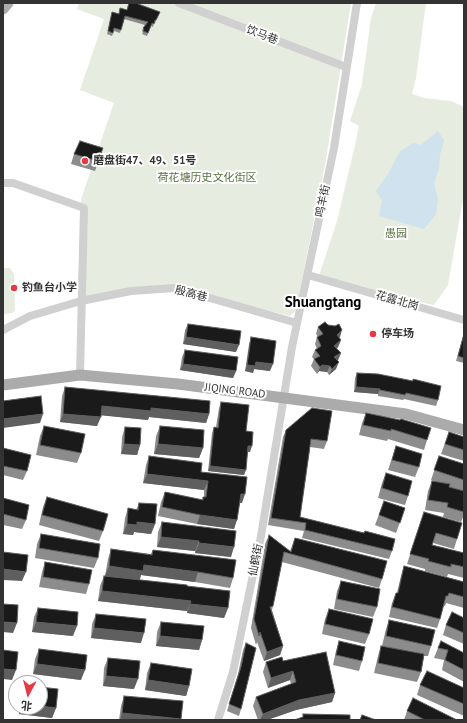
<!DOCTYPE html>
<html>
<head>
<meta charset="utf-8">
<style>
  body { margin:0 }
  #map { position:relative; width:467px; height:723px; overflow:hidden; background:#fff; font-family:"PT Sans","Noto Sans SC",sans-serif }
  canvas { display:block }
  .frame { position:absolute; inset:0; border:4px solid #333; pointer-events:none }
  .north { position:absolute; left:8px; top:675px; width:40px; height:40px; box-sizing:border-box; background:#fff; border:1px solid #adadad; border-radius:50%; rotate:187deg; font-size:11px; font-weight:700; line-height:16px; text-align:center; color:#333 }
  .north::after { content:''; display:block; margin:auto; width:14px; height:18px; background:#e63946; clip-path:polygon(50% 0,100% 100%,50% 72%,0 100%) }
</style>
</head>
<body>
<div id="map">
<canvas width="467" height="723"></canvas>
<div class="frame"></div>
<div class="north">北</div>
</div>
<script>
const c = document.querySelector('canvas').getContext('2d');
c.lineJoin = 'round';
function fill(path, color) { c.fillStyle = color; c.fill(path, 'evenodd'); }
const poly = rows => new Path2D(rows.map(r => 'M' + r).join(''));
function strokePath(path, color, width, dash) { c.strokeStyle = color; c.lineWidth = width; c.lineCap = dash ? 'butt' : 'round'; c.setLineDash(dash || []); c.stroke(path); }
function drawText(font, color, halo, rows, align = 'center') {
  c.font = font + ' "PT Sans","Noto Sans SC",sans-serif'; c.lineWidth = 4; c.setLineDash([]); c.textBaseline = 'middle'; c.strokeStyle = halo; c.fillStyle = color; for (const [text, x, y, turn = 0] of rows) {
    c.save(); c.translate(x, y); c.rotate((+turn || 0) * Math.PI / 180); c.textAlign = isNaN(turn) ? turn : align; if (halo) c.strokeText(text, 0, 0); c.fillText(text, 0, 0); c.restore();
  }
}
fill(poly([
  [79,3,351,3,325,165,296,310,290,316,175,288,78,297,81,199,114,103,80,90,104,19,77,9],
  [376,3,426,3,416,78,412,94,424,98,451,101,464,107,464,193,448,285,434,305,400,298,319,276,337,221,356,141,359,126,350,121,362,84,371,18],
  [6,268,10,268,14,274,15,310,13,313,5,314,3,313,3,269]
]), '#e6ecdf');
fill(poly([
  [438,131,444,140,440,155,439,169,434,183,438,199,436,214,424,229,379,216,382,200,376,191,389,172,400,151,413,143,421,145]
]), '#cfe2ee');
strokePath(poly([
  [179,3,346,67],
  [3,183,13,183,84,208,80,375],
  [308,275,464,320],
  [3,330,30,316,81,301,131,291,175,288,297,323],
  [218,720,233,672,261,536,292,347,334,148,357,3]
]), '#d0d0d0', 8);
strokePath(poly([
  [3,9,8,3],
  [3,385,80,375,178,384,406,414,464,430]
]), '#ababab', 11);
fill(poly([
  [138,4,160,12,155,23,154,23,153,27,151,26,147,36,142,34,143,32,142,31,143,28,145,25,124,19,120,33,114,31,112,36,107,34,112,12,118,14],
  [103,148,95,171,71,164,74,154],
  [188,324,236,352,183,344,185,330],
  [328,325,340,337,339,338,341,340,338,347,337,349,341,353,338,360,337,360,336,369,329,375,327,372,319,371,317,374,311,366,314,359,312,357,315,350,317,349,315,344,317,337,318,337,316,334,318,327],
  [464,333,464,363,456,361],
  [251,337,270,371,254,369,253,373,245,371,249,344],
  [185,350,236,371,233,378,180,370,182,357],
  [357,373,438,400,436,406,404,399,403,400,378,396,378,394,354,392,355,378],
  [65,387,209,414,206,423,149,417,148,420,101,415,97,426,60,422,62,396],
  [221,402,246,431,250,452,248,452,244,475,208,471,212,433,214,427,216,427,219,408],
  [366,413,427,440,424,450,388,439,387,441,359,435,362,423],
  [44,426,81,453,77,463,36,455,40,436],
  [160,426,203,448,199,458,154,454,156,436],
  [125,427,140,445,137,455,121,454,122,437],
  [286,430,327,441,324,449,310,447,300,517,392,551,389,559,302,538,304,531,268,525,283,437],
  [449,432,464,437,464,461,441,454],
  [396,446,419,467,415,477,388,470],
  [3,448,27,471,23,480,3,475],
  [149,456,201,472,242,503,240,503,234,529,197,524,158,516,161,502,165,492,202,500,203,497,204,497,204,490,143,483,146,465],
  [439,456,464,464,464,515,461,522,443,517,444,513,425,510,428,491,432,481,434,481,431,480],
  [386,473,408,496,405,505,378,498,382,483],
  [47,497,103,531,99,541,39,525,43,507],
  [3,498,26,520,22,529,3,525],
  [384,501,405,508,396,533,375,525],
  [139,503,155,524,151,534,134,532,133,535,123,534,125,518,128,508,136,510],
  [424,512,457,539,454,549,433,543,432,545,464,553,464,578,448,574,447,577,425,571,425,569,407,564],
  [162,522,231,557,195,553,195,551,157,547,158,532],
  [41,534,98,558,94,568,35,558,37,544],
  [269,535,290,551,295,538,382,579,379,588,282,562,273,606,272,610,283,646,280,655,264,661,257,642,256,645,251,628,265,544],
  [111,549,151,554,153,550,233,578,230,588,195,582,141,575,140,580,187,586,228,608,224,618,187,613,187,611,98,601,100,586,104,576,105,576,108,559],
  [45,562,89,584,86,594,39,587,42,572],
  [404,566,464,582,464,608,446,603,445,606,443,606,440,619,437,628,389,617,392,603,396,593,397,593,401,576],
  [341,581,377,607,373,617,334,609,337,591],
  [38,608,73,636,32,632,34,617],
  [329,609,369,634,365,644,322,634,325,619],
  [96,614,141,643,91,638,92,624],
  [464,618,464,644,443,635,446,625],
  [389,620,431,646,428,656,424,656,421,672,417,682,374,673,378,656,381,646,382,646,386,629],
  [161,622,202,640,199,650,156,646,157,632],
  [339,641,362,661,359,671,333,665,336,651],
  [246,643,241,709,239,716,227,711,238,674,243,650],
  [438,648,464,653,464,682,442,670,444,660,434,658],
  [39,649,81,680,33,674,35,659],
  [108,658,134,689,103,686,104,668],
  [283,661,335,693,332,702,296,710,267,720,258,720,253,706,256,697,291,684,290,680,268,688,263,672,266,662],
  [151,663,189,686,186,696,145,690,147,673],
  [420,685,464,688,464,716,417,695],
  [124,696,180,720,119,720,121,706],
  [20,707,40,707,56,708,52,718,19,714],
  [407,711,457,720,404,720]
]), '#8c8c8c');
fill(poly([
  [342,330,340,337,334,341,337,335],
  [186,337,239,345,236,352,183,344],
  [341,340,338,347,332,353,334,346],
  [341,353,338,360,332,364,334,357],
  [256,362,273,364,270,371,254,369,253,373,245,371,247,365],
  [339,362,336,369,329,375,332,369],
  [183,364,236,371,233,378,180,370],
  [322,365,330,366,327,372,319,371,317,374,320,367],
  [356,387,380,389,378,394,354,392],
  [102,406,151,408,209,414,206,423,149,417,148,420,98,415],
  [43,414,40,423,3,428,3,419],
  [63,414,101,417,97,426,60,422],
  [124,444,140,445,137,455,121,454],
  [158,444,203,448,199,458,154,454],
  [248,446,252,446,250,452,246,452],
  [210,466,246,470,244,475,208,471],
  [147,474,208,481,204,490,143,483],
  [241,494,245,494,242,503,238,503],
  [200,515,237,520,234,529,197,524],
  [137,522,155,524,151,534,134,532,133,535,123,534,127,524],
  [161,537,199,541,195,551,157,547],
  [199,543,234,547,231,557,195,553],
  [144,565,198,572,195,582,141,575,139,581,105,576,109,566],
  [3,569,26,572,22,581,3,580],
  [102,591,191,601,187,611,98,601],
  [190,604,228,608,224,618,187,613],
  [3,622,17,623,13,633,3,632],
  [36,622,77,626,73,636,32,632],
  [94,628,144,633,141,643,91,638],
  [160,636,202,640,199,650,156,646],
  [283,646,280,655,264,661,267,652],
  [37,664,85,670,81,680,33,674],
  [3,669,16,670,12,680,3,679],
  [293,671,290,680,268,688,271,678],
  [106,676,138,679,134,689,103,686],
  [148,680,189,686,186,696,145,690],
  [335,693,332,702,296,710,267,720,260,720,263,714,299,700],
  [40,706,56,708,52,718,19,714,21,707,40,707],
  [122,713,181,719,180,720,120,720]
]), '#5f5f5f');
const building = poly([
  [129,3,138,3,138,4,160,12,156,20,155,20,154,24,152,23,148,33,143,31,144,29,143,28,148,22,125,16,121,30,114,28,113,33,108,31,112,12,119,14,120,8,127,10,129,3],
  [80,141,103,148,98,161,74,154,80,141],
  [325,322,328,325,335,326,339,324,342,330,337,335,341,340,334,346,341,353,334,357,339,362,332,369,330,366,322,365,320,367,314,359,320,356,315,350,321,346,317,337,323,334,318,327,325,322],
  [188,324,241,331,239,345,186,337,188,324],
  [464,334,464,358,458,356,464,334],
  [251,337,276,341,273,364,256,362,255,366,247,365,251,337],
  [185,350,238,357,236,371,183,364,185,350],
  [357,373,378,374,413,381,413,379,441,386,438,400,406,393,405,395,380,390,380,389,356,387,357,373],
  [65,387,210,401,209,414,151,408,151,411,102,406,101,417,63,414,65,387],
  [41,396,43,414,3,419,3,401,41,396],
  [221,402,249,405,246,431,253,432,252,446,248,446,246,470,210,466,214,427,218,428,221,402],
  [312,408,332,411,327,441,311,439,300,517,364,533,365,531,395,539,392,551,305,530,306,523,271,518,286,430,312,408],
  [366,413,400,420,401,419,431,428,427,440,391,429,391,431,363,425,366,413],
  [44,426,85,434,81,453,40,445,44,426],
  [160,426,204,430,203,448,158,444,160,426],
  [125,427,141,428,140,445,124,444,125,427],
  [449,432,464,437,464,450,445,444,449,432],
  [396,446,422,454,419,467,392,460,396,446],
  [3,448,31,455,27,471,3,466,3,448],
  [149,456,202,463,201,472,247,477,245,494,241,494,237,520,200,515,162,507,165,492,203,500,203,497,206,497,208,481,147,474,149,456],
  [439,456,464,464,464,480,434,470,439,456],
  [386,473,412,481,408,496,382,488,386,473],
  [432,481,450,484,449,487,464,491,464,512,447,507,448,503,428,500,432,481],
  [47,497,108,514,103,531,42,515,47,497],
  [3,498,29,505,26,520,3,514,3,498],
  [384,501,405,508,400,523,379,515,384,501],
  [139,503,157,504,155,524,137,522,137,525,127,524,128,508,138,510,139,503],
  [424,512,462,523,457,539,436,533,432,545,464,553,464,567,451,564,451,567,428,561,429,559,410,554,424,512],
  [162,522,236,531,234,547,199,543,199,541,161,537,162,522],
  [41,534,100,544,98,558,39,548,41,534],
  [269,535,291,552,295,538,387,561,382,579,284,552,273,606,270,607,283,646,267,652,260,632,259,636,254,619,269,535],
  [111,549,152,555,153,550,236,560,233,578,198,572,144,565,143,571,109,566,111,549],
  [3,552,28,555,26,572,3,569,3,552],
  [45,562,92,570,89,584,43,577,45,562],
  [404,566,464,582,464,597,449,593,448,596,446,596,440,619,392,607,396,593,398,593,404,566],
  [104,576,187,585,187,586,230,591,228,608,190,604,191,601,102,591,104,576],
  [341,581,380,589,377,607,337,599,341,581],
  [3,604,18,605,17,623,3,622,3,604],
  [38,608,78,612,77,626,36,622,38,608],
  [329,609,373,619,369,634,325,624,329,609],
  [452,612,464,618,464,633,446,625,452,612],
  [96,614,146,619,144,633,94,628,96,614],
  [389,620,435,630,431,646,386,636,389,620],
  [161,622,204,626,202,640,160,636,161,622],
  [339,641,365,647,362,661,336,655,339,641],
  [441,641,464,653,464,670,445,660,448,650,438,648,441,641],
  [246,643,256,648,241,709,229,704,241,667,246,643],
  [381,646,424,654,421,672,378,663,381,646],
  [39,649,87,655,85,670,37,664,39,649],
  [3,650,18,652,16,670,3,669,3,650],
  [326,652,335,693,299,700,263,714,256,697,296,682,293,671,271,678,266,662,282,657,283,661,326,652],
  [108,658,140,661,138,679,106,676,108,658],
  [151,663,192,669,189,686,148,680,151,663],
  [427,671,464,688,464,704,420,685,427,671],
  [40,687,58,689,56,708,40,706,40,687],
  [124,696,183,701,181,719,122,713,124,696],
  [413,698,457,720,425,720,407,711,413,698],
  [303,714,350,715,350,720,294,720,303,717,303,714],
  [362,715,376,720,360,720,362,715]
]);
fill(building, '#1a1a1a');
strokePath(building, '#5f5f5f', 1);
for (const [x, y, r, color] of [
  [85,161,4,"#e63946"],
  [14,288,4,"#e63946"],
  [373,334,4,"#e63946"]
]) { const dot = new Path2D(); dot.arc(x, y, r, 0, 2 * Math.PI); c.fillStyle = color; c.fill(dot); strokePath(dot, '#fff', 1.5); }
drawText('11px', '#333', '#fff', [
  ["饮马巷",262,35,21],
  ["鸣羊街",323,201,-78],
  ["殷高巷",191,294,14],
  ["花露北岗",397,301,16],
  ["JIQING ROAD",235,391,7],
  ["仙鹤街",256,560,-79]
]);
drawText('bold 11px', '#333', '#fff', [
  ["磨盘街47、49、51号",93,161],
  ["钓鱼台小学",22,288],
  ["停车场",381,334]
], 'left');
drawText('11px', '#56703f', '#fff', [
  ["荷花塘历史文化街区",207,178],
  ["愚园",396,234]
]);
drawText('bold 15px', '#000', '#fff', [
  ["Shuangtang",323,303]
]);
</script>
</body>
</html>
